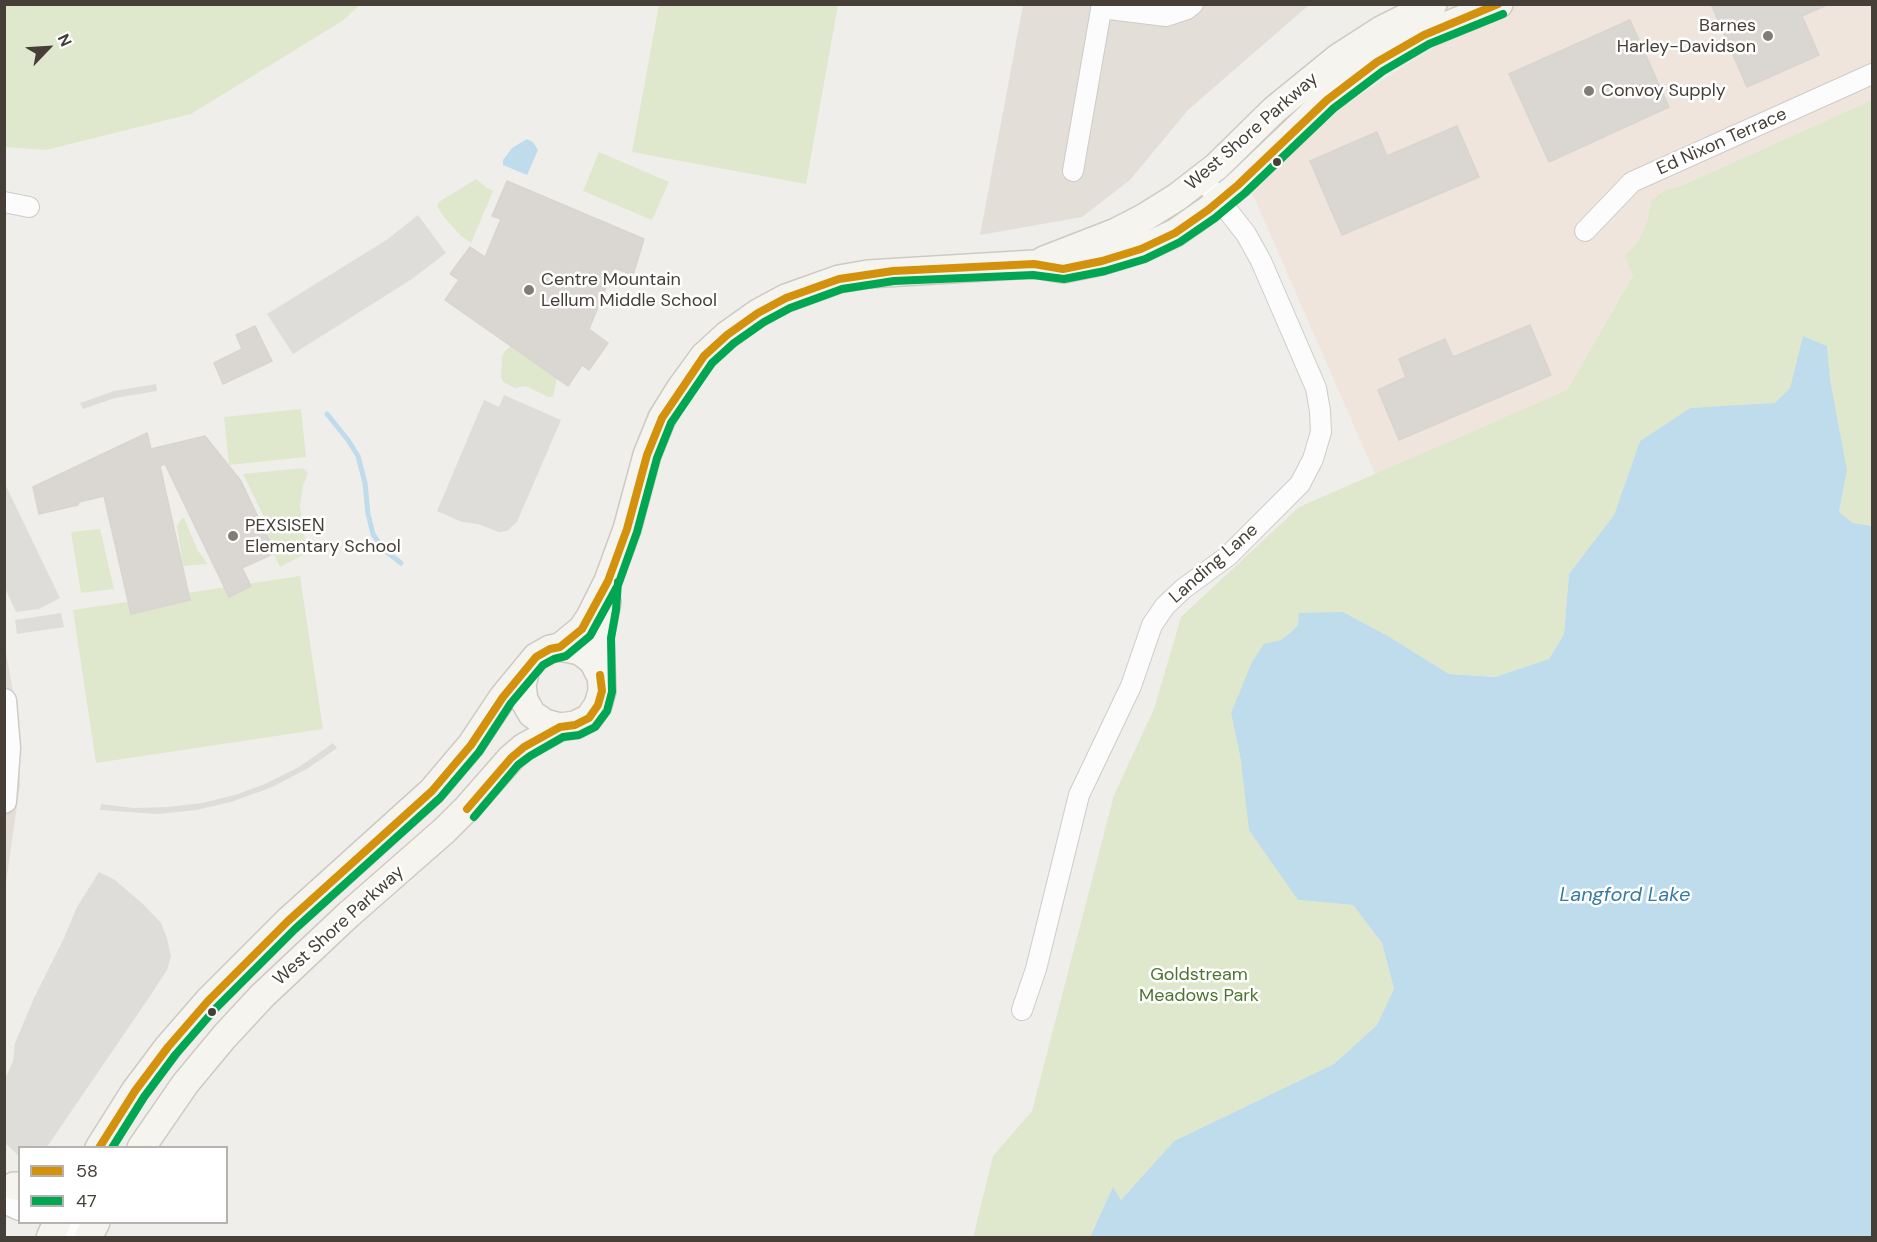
<!DOCTYPE html>
<html>
<head>
<meta charset="utf-8">
<style>
  body { margin:0 }
  #map { position:relative; width:1877px; height:1242px; overflow:hidden; background:#f0eeeb; font-family:"DM Sans",sans-serif }
  canvas { display:block }
  .frame { position:absolute; inset:0; border:6px solid #463f37; pointer-events:none }
  .legend { position:absolute; left:18px; top:1146px; width:210px; height:78px; box-sizing:border-box; background:#fff; border:2px solid #b5b2af; margin:0; padding:8px 10px; list-style:none; font-size:18px; color:#463f37 }
  .legend li { display:flex; align-items:center; gap:12px; height:30px }
  .legend b { width:30px; border:2px solid #b5b2af }
  .north { position:absolute; left:18px; top:18px; width:60px; height:60px; -webkit-text-stroke:4px #fff; paint-order:stroke; rotate:65deg; font-size:16px; font-weight:700; line-height:24px; text-align:center; color:#463f37 }
  .north::after { content:''; display:block; margin:auto; width:21px; height:27px; background:#463f37; clip-path:polygon(50% 0,100% 100%,50% 72%,0 100%) }
</style>
</head>
<body>
<div id="map">
<canvas width="1877" height="1242"></canvas>
<div class="frame"></div>
<ul class="legend">
<li><b style="height:8px;background:#d4910b"></b>58</li>
<li><b style="height:8px;background:#00a651"></b>47</li>
</ul>
<div class="north">N</div>
</div>
<script>
const c = document.querySelector('canvas').getContext('2d');
c.lineJoin = 'round';
function fill(path, color) { c.fillStyle = color; c.fill(path, 'evenodd'); }
const poly = rows => new Path2D(rows.map(r => 'M' + r).join(''));
function strokePath(path, color, width, dash) { c.strokeStyle = color; c.lineWidth = width; c.lineCap = dash ? 'butt' : 'round'; c.setLineDash(dash || []); c.stroke(path); }
function drawText(font, color, halo, rows, align = 'center') {
  c.font = font + ' "DM Sans",sans-serif'; c.lineWidth = 5; c.setLineDash([]); c.textBaseline = 'middle'; c.strokeStyle = halo; c.fillStyle = color; for (const [text, x, y, turn = 0] of rows) {
    c.save(); c.translate(x, y); c.rotate((+turn || 0) * Math.PI / 180); c.textAlign = isNaN(turn) ? turn : align; if (halo) c.strokeText(text, 0, 0); c.fillText(text, 0, 0); c.restore();
  }
}
fill(poly([
  [1023,5,1309,5,1188,110,1130,180,1082,217,980,235],
  [5,647,18,719,20,785,5,890]
]), '#e3dfd8');
fill(poly([
  [1432,5,1872,5,1872,100,1683,185,1666,190,1648,211,1646,225,1637,243,1624,256,1633,274,1567,390,1375,474,1250,188,1345,105,1402,67,1447,40]
]), '#efe5dc');
fill(poly([
  [4,5,5,4,360,5,342,21,191,114,46,150,5,147],
  [659,5,838,5,806,184,632,152],
  [1872,100,1872,526,1853,523,1839,512,1847,470,1830,379,1827,346,1803,336,1790,388,1775,404,1690,408,1640,441,1614,515,1569,574,1564,634,1549,659,1495,677,1449,674,1388,636,1343,612,1298,626,1281,640,1231,713,1241,761,1298,900,1353,905,1382,943,1394,989,1377,1025,1334,1064,1174,1141,1121,1200,1113,1188,1090,1237,973,1238,993,1156,1032,1111,1114,795,1154,709,1181,617,1299,507,1567,390,1633,275,1624,256,1637,243,1646,225,1651,200,1666,190,1683,185],
  [599,152,669,182,652,220,583,191],
  [476,179,487,188,493,191,471,243,460,235,443,216,437,206,439,202],
  [511,346,557,378,553,397,548,397,526,386,515,388,503,382,501,377,502,357,504,352],
  [301,409,306,457,229,465,224,417],
  [303,468,308,473,303,486,300,506,307,553,280,567,261,528,268,525,243,474],
  [182,518,184,518,198,551,208,564,183,566,177,526],
  [100,529,114,589,81,593,71,532],
  [300,576,323,729,96,763,73,610]
]), '#dfe8cd');
fill(poly([
  [418,215,446,253,412,279,293,354,267,314,388,239],
  [156,384,157,391,115,398,83,409,80,403,114,391],
  [504,395,561,420,517,522,507,531,499,532,478,524,462,522,437,511,484,400,499,407],
  [5,484,60,598,39,609,16,612,5,588],
  [61,613,64,627,17,634,15,620],
  [333,743,337,748,307,769,270,788,231,802,196,810,158,814,100,810,101,804,134,808,168,807,202,803,235,795,265,784,299,767],
  [99,872,115,880,144,905,161,923,167,938,171,957,167,970,148,999,47,1147,20,1148,19,1156,5,1143,5,1079,13,1061,15,1043,35,996,64,938,77,907]
]), '#dfddda');
fill(poly([
  [527,139,533,142,538,150,527,175,503,165,503,160,512,148],
  [1803,336,1827,346,1830,379,1847,470,1839,512,1853,523,1872,526,1872,1237,1090,1237,1113,1187,1121,1200,1174,1141,1334,1064,1377,1025,1394,989,1382,943,1353,905,1298,900,1249,830,1241,761,1231,713,1252,662,1264,644,1281,640,1291,632,1298,625,1299,613,1343,612,1388,636,1449,674,1495,677,1549,659,1564,634,1569,574,1614,515,1640,441,1690,408,1775,403,1790,388]
]), '#bedceb');
strokePath(poly([
  [327,414,348,440,358,456,365,483,368,514,373,534,383,549,401,563]
]), '#bedceb', 5);
const building = poly([
  [1711,4,1829,4,1802,16,1819,55,1747,87,1711,4],
  [1630,20,1669,107,1549,162,1509,74,1630,20],
  [1457,126,1479,177,1342,235,1310,161,1377,132,1387,156,1457,126],
  [507,181,644,239,633,275,614,268,589,329,608,343,589,370,582,365,568,386,445,300,459,280,450,274,470,247,485,257,501,219,492,216,507,181],
  [1530,325,1551,375,1399,440,1378,390,1406,377,1399,359,1445,339,1453,357,1530,325],
  [255,326,272,361,223,384,214,363,242,349,236,335,255,326],
  [147,433,151,449,205,436,241,481,275,553,242,568,251,586,229,597,165,464,160,466,190,600,131,614,104,496,79,502,78,505,39,514,33,487,147,433]
]);
fill(building, '#dad7d3');
strokePath(building, '#d8d5d1', 1.5);
const minor = poly([
  [1101,8,1166,16,1187,9,1193,4],
  [1073,171,1102,4],
  [4,202,29,207],
  [1585,231,1632,182,1872,74],
  [1022,1010,1036,969,1079,795,1131,686,1152,625,1165,606,1183,589,1228,556,1300,484,1313,459,1321,432,1320,411,1316,388,1261,261,1246,234,1202,178]
]);
const tertiary = poly([
  [4,701,8,748,4,801],
  [4,1201,20,1208],
  [66,1222,89,1235]
]);
const secondary = poly([
  [1044,260,1116,232,1145,217,1177,197,1217,166,1274,110,1339,57,1381,30,1433,4],
  [560,647,582,629,590,617,608,581,627,529,647,455,662,418,680,389,704,356,727,335,758,313,786,298,814,288,839,279,868,274,1034,264,1063,269,1102,261,1141,249,1175,233,1208,210,1238,185,1327,100,1377,62,1424,35,1499,4],
  [526,669,522,685,524,700,532,714,545,723,560,727,575,725,589,718,598,705,602,691,600,637,607,602],
  [99,1148,135,1091,168,1047,208,1001,288,921,432,791,471,745,503,697,536,657,550,649,560,647,580,651,593,661,600,675],
  [141,1148,185,1084,224,1037,262,996,348,915,445,830,468,807,511,758,524,747,560,727],
  [14,1186,20,1186],
  [50,1238,57,1222],
  [88,1238,96,1222]
]);
strokePath(minor, '#ceccc8', 22);
strokePath(tertiary, '#ceccc8', 27);
strokePath(secondary, '#cecac2', 30);
strokePath(minor, '#fdfcfc', 20);
strokePath(tertiary, '#fdfcfc', 24);
strokePath(secondary, '#f6f4ef', 27);
strokePath(poly([
  [467,809,511,758,524,747,560,727,575,725,589,718,598,705,602,691,600,675],
  [99,1148,135,1091,168,1047,208,1001,288,921,432,791,471,745,503,697,536,657,550,649,560,647,582,629,608,581,627,529,647,455,662,418,704,356,727,335,758,313,786,298,839,279,893,271,1034,264,1063,269,1102,261,1141,249,1175,233,1208,210,1238,185,1327,100,1377,62,1424,35,1498,4]
]), '#d4910b', 8);
strokePath(poly([
  [474,817,518,765,530,756,563,737,579,735,595,727,607,711,612,692,611,638,616,610,618,582],
  [112,1148,144,1097,176,1054,216,1008,295,929,440,798,479,752,511,703,543,665,554,659,566,656,590,636,618,585,637,532,657,458,671,423,712,363,734,343,764,322,790,308,842,289,894,281,1033,275,1064,279,1105,271,1145,259,1180,242,1215,218,1245,193,1334,108,1383,71,1429,44,1503,14]
]), '#00a651', 8);
for (const [x, y, r, color] of [
  [1768,36,6,"#827c76"],
  [1589,91,6,"#827c76"],
  [1277,162,5,"#463f37"],
  [529,290,6,"#827c76"],
  [233,536,6,"#827c76"],
  [212,1012,5,"#463f37"]
]) { const dot = new Path2D(); dot.arc(x, y, r, 0, 2 * Math.PI); c.fillStyle = color; c.fill(dot); strokePath(dot, '#fff', 2); }
drawText('18px', '#463f37', '#fff', [
  ["Barnes",1756,26,"right"],
  ["Harley-Davidson",1756,47,"right"],
  ["Convoy Supply",1601,91],
  ["Centre Mountain",541,280],
  ["Lellum Middle School",541,301],
  ["PEXSISEṈ",245,526],
  ["Elementary School",245,547]
], 'left');
drawText('18px', '#463f37', '#fff', [
  ["West Shore Parkway",1252,132,-41],
  ["Ed Nixon Terrace",1722,142,-24],
  ["Landing Lane",1214,564,-41],
  ["West Shore Parkway",339,926,-42]
]);
drawText('18px', '#4d742e', '#fff', [
  ["Goldstream",1199,975],
  ["Meadows Park",1199,996]
]);
drawText('italic 20px', '#357ba3', '#fff', [
  ["Langford Lake",1625,896]
]);
</script>
</body>
</html>
